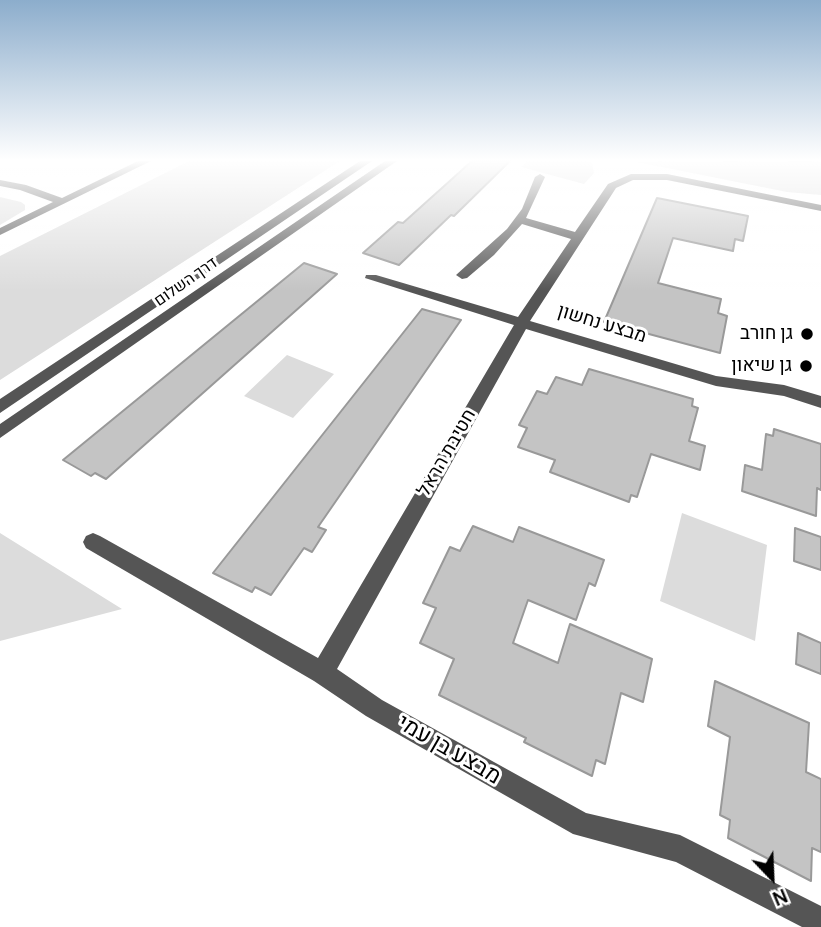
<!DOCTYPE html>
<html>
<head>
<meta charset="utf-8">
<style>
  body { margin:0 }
  #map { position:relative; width:821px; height:927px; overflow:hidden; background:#fff; font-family:Manrope,sans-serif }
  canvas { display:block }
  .north { position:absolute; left:737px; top:843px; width:70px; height:70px; -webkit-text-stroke:5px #fff; paint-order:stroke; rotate:157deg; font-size:19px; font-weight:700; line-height:28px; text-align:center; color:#000 }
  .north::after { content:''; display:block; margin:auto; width:24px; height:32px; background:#000; clip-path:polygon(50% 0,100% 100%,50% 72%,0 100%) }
</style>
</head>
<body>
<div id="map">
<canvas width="821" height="927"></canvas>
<div class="north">N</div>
</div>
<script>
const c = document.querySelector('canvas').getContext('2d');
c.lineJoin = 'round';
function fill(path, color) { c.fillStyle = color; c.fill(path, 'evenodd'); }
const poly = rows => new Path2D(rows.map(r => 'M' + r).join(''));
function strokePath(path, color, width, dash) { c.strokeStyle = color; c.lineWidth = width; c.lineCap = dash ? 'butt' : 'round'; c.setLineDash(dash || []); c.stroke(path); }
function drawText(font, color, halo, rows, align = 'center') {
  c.font = font + ' Manrope,Heebo,sans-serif'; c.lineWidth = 6; c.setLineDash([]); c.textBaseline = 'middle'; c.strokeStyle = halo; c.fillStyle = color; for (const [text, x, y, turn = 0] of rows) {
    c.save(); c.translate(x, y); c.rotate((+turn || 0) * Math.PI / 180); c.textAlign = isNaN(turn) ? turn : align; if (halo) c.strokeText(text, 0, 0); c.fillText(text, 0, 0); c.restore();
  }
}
fill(poly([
  [189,161,340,161,0,380,0,256],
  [527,161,587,161,592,163,594,173,584,184,521,167],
  [821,161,821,195,787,192,637,162],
  [0,197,21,202,25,205,25,210,0,225],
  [287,355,334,374,293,418,244,396],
  [682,513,767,545,755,641,660,601],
  [0,533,122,609,0,641]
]), '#dcdcdc');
const building = poly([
  [472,161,510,161,454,216,451,215,399,265,363,253,398,222,403,223,472,161],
  [657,198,748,216,743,241,735,239,733,251,673,238,658,283,721,299,718,313,727,316,720,353,604,322,657,198],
  [304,263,337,274,106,479,95,473,91,476,63,460,304,263],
  [422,309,461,320,318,527,326,530,312,552,304,548,271,595,255,587,252,592,213,573,422,309],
  [589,369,693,399,692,406,698,408,689,441,705,446,700,470,651,454,637,497,631,495,629,502,550,472,555,460,518,447,527,428,519,425,537,391,547,394,556,377,582,385,589,369],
  [774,429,821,444,821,490,817,488,816,516,742,491,745,465,762,470,766,434,773,436,774,429],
  [473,526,513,542,519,527,604,560,595,586,589,583,576,620,528,600,513,643,558,663,570,624,652,659,643,702,621,693,605,764,596,760,592,776,524,742,526,738,439,695,454,659,420,643,436,608,423,603,450,547,460,551,473,526],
  [795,528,821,537,821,570,794,561,795,528],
  [798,633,821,643,821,674,796,664,798,633],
  [715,681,809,723,806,772,821,779,821,852,812,848,811,881,728,838,730,820,720,815,730,737,708,726,715,681]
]);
fill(building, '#c4c4c4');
strokePath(building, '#999', 2);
fill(poly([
  [138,161,151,161,0,235,0,228,53,202,20,190,0,186,0,180,26,185,62,198,138,161],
  [360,161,372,161,0,413,0,399,360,161],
  [385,161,397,161,0,438,0,424,385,161],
  [540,174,545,177,526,218,575,232,608,184,631,174,667,174,821,205,821,211,667,180,633,180,616,188,530,321,716,376,784,385,821,396,821,408,784,396,716,386,526,329,337,669,382,700,586,813,680,835,821,906,821,927,802,927,676,862,573,834,366,716,314,681,86,548,83,542,86,536,93,533,100,536,318,658,514,325,365,278,366,275,376,275,518,317,571,239,522,224,494,255,467,278,462,279,456,275,507,229,522,209,535,177,540,174]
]), '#555');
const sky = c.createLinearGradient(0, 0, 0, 291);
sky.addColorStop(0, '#8cadcc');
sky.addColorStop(0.55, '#fff');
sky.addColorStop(1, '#ffffff00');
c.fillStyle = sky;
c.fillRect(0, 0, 821, 291);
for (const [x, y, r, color] of [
  [807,334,7,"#000"],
  [806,366,7,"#000"]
]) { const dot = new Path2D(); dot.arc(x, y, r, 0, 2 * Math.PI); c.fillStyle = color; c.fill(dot); strokePath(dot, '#fff', 2.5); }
drawText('16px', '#000', '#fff', [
  ["דרך השלום",186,282,-35]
]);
drawText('19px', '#000', '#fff', [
  ["מבצע נחשון",602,324,17],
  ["חטיבת הראל",447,453,-60]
]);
drawText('19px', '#000', '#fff', [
  ["גן חורב",793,334],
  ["גן שיאון",792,366]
], 'right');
drawText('23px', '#000', '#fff', [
  ["מבצע בן עמי",449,750,30]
]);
</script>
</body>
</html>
